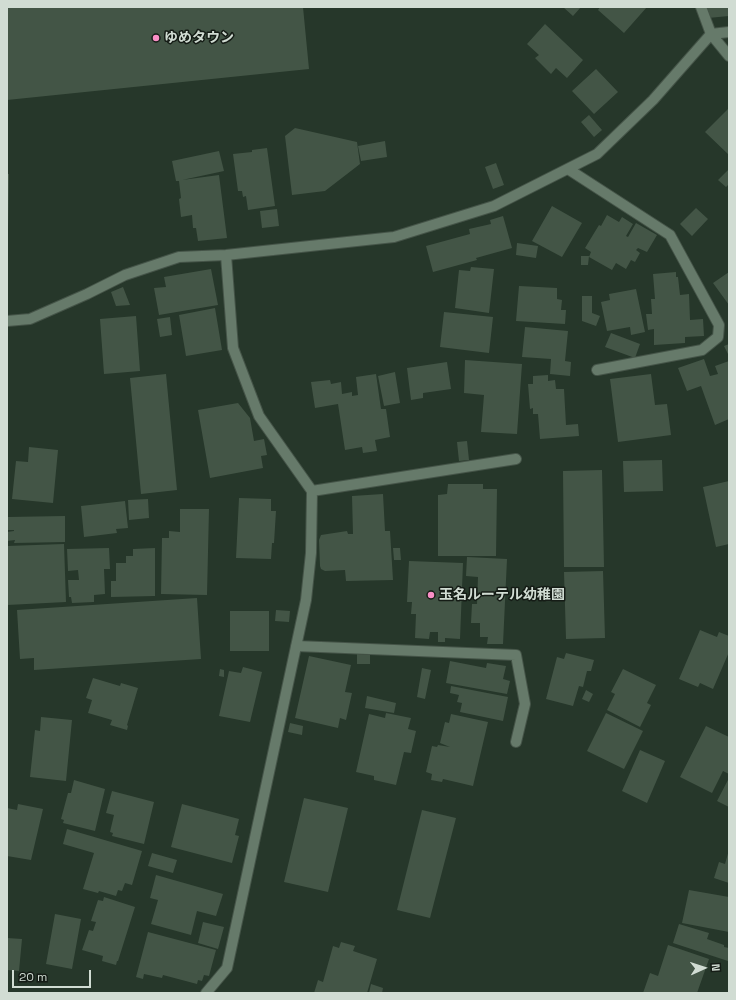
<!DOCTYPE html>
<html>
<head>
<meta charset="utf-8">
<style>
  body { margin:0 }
  #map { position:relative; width:736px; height:1000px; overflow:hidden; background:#26372a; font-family:"Space Grotesk",sans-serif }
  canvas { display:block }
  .frame { position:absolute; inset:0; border:8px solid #d1dcd3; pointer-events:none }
  .north { position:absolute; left:684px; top:948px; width:40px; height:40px; -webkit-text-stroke:3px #151c16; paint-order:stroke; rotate:87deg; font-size:11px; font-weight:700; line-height:16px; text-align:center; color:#d1dcd3 }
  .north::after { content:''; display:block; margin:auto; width:14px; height:18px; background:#d1dcd3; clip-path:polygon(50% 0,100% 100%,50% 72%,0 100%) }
  .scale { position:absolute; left:12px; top:970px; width:79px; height:18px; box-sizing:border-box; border:2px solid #d1dcd3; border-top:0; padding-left:5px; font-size:12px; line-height:14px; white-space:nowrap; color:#d1dcd3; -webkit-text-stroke:3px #151c16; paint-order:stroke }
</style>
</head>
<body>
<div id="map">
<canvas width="736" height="1000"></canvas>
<div class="frame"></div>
<div class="north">N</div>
<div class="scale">20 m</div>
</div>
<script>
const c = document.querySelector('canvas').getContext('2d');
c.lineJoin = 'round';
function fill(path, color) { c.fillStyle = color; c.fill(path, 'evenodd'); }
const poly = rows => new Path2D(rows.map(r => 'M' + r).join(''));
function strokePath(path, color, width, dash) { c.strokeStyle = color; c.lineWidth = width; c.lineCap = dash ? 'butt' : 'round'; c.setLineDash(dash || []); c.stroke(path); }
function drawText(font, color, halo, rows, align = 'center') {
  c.font = font + ' "Space Grotesk","Noto Sans JP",sans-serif'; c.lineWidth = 3; c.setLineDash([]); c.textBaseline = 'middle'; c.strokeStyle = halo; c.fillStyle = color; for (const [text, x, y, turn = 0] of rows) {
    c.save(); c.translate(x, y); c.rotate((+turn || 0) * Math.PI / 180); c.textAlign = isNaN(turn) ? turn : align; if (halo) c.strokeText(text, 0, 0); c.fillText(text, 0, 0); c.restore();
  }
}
fill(poly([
  [7,7,303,7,309,69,7,100],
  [563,7,581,7,573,16],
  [600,7,647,7,624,33,598,10],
  [707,7,729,7,729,16,708,18],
  [545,24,583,60,567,78,556,68,551,74,535,58,539,55,527,44],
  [596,69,618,92,594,114,572,91],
  [729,108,729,155,705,132],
  [589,115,602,130,594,137,581,122],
  [295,128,357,142,360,164,325,191,292,195,285,136],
  [385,141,387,157,361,161,358,146],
  [267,148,275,206,248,210,246,196,243,197,242,191,238,191,233,154,252,152,252,150],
  [219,151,224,171,182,180,219,175,227,238,198,241,196,228,193,228,192,215,181,217,179,199,181,198,179,181,176,181,172,161],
  [496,163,504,185,493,189,485,167],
  [729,169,729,184,726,187,718,180],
  [7,174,9,174,8,230,7,230],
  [552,206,582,223,562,257,532,241],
  [696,208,708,219,692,236,680,224],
  [277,209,279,226,262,228,260,211],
  [607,215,619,222,622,217,633,224,626,236,628,237,636,223,657,235,647,252,638,248,636,250,640,253,635,262,631,260,626,269,616,263,612,270,589,257,591,252,585,248,599,225,601,226],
  [503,216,512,248,476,258,477,260,433,272,426,246,470,234,469,229,491,224,490,220],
  [517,243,538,246,536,258,516,255],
  [581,256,589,256,588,265,581,265],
  [471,267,494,269,489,313,455,308,459,270,470,271],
  [211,269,218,305,159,315,154,288,166,287,164,277],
  [676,272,676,277,678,277,680,295,689,294,690,320,703,319,704,336,685,337,685,343,654,345,654,329,648,330,646,314,652,314,651,299,655,299,653,274],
  [729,272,729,305,713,283],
  [519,286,557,288,557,299,562,300,561,310,566,310,565,324,516,321],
  [123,287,130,305,116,306,111,292],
  [636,289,645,332,631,335,630,327,607,331,601,302,610,300,609,294],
  [582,296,592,296,592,313,600,316,596,326,582,321],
  [215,308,222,350,186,356,179,315],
  [444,312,493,317,489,353,440,347],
  [136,316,140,371,104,374,100,319],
  [170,317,172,335,160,337,157,319],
  [525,327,568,331,565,361,571,362,570,376,550,374,551,359,522,357],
  [611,333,640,344,635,358,605,347],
  [729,344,729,356,724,346],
  [704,359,710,376,718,374,715,366,729,361,729,419,715,425,701,386,687,391,678,368],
  [465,360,522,364,517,434,481,432,484,395,464,393],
  [447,362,451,389,423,393,423,398,411,400,407,368],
  [395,372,400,403,384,406,378,376],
  [166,374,177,490,141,494,130,378],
  [376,374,381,409,386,409,390,437,375,440,377,451,363,453,362,447,345,450,338,404,315,408,311,382,330,380,331,384,341,382,342,394,352,392,352,396,358,395,356,377],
  [651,374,655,405,667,404,671,435,618,442,610,379],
  [548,375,548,381,555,380,556,389,564,389,566,425,578,424,579,436,540,439,538,414,533,414,533,408,530,409,528,384,533,384,533,376],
  [238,403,250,418,254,441,264,439,267,455,261,456,263,468,210,478,198,410],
  [467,441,469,460,459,461,457,442],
  [29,447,58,450,53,503,12,499,16,461,28,462],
  [662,460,663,491,624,492,623,461],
  [602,470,604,567,564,567,563,471],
  [729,481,729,544,716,547,703,487],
  [448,484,483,484,483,489,497,489,496,556,438,556,438,495,447,494],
  [383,494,385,531,390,531,393,580,346,581,345,570,325,571,321,569,320,566,319,540,321,535,347,531,348,534,353,534,352,496],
  [239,498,271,499,271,511,276,511,274,543,272,543,271,559,236,558],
  [148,499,149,518,129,520,128,500],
  [125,501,128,528,116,529,117,533,84,537,81,506],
  [180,509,209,509,207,595,161,594,162,538,169,538,169,531,180,532],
  [65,516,65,542,14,543,15,540,7,541,7,532,14,531,14,530,8,530,8,517],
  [64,544,66,602,7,605,7,546],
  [109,548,110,569,104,569,105,594,94,595,94,602,72,603,71,597,69,597,68,580,79,580,78,570,68,571,67,549],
  [155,548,155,596,111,597,111,581,116,581,116,563,126,563,126,556,133,556,133,549],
  [393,548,400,548,401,560,394,560],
  [467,557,507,559,503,644,487,644,488,637,480,637,480,623,471,623,472,604,477,604,478,577,466,576],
  [409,561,463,563,460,639,445,638,445,642,438,642,438,632,430,632,429,639,415,638,416,614,411,614,412,602,407,602],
  [603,571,605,638,566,639,564,572],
  [197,598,201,659,34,670,34,658,20,659,17,610],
  [276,610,290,611,289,622,275,621],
  [230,611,269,611,269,651,230,651],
  [700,630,717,637,719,632,729,636,729,652,713,689,700,683,698,687,679,679],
  [566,653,594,660,591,671,587,671,583,687,579,686,573,706,546,699,557,657,564,659],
  [357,654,370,655,370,664,357,664],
  [309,656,351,665,345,692,352,693,346,720,340,718,338,728,295,718],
  [450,661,486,668,487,663,506,666,503,679,510,681,507,694,446,683],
  [243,667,262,672,250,722,219,716,229,671,241,673],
  [422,668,431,670,425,699,417,697],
  [220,669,224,670,224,677,219,676],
  [623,669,656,685,647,703,651,705,640,727,607,710,615,694,611,692],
  [93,678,120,686,121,683,138,688,127,725,128,726,127,730,110,725,112,720,88,713,92,700,86,698],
  [451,686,508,697,503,721,460,712,462,703,457,702,459,695,450,693],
  [586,690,593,694,589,702,582,699],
  [367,696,396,703,394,713,365,708],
  [386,713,411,718,408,729,416,731,411,753,404,752,396,785,374,780,374,776,356,772,369,714,385,718],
  [606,713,643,731,624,769,587,751],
  [451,714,488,722,473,786,443,779,442,782,431,780,432,774,426,772,432,746,437,747,438,745,450,747,440,743,445,722,449,723],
  [41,717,72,720,66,781,30,777,35,730,40,731],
  [290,723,303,726,302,735,288,732],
  [706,726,729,737,729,774,723,771,712,793,680,777],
  [640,750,665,761,647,803,622,791],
  [729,778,729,807,717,801],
  [74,780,105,789,95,831,63,823,64,820,61,819,68,793,71,793],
  [112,791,154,802,144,844,112,836,113,833,110,832,114,815,106,813],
  [304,798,348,808,328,892,284,882],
  [18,804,43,809,31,860,7,856,7,808,17,810],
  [182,804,239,819,235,835,239,836,232,863,171,847],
  [422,810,456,818,430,918,397,910],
  [67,829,142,851,132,885,125,883,122,891,118,890,116,896,99,891,98,893,83,889,94,853,63,844],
  [729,850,729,883,714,878,719,862,725,864],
  [152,853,177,860,173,873,148,866],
  [156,875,223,894,216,916,197,911,191,935,151,924,158,900,150,898],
  [689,890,729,897,729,932,682,923],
  [104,897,135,907,118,961,117,961,116,965,102,961,103,956,82,950,89,930,93,931,96,922,91,921,98,900,103,901],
  [55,914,81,919,72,969,46,964],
  [203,922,224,927,218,949,198,943],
  [679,924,709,933,707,939,724,945,724,947,729,948,728,961,673,943],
  [148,932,216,950,209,976,204,975,202,981,198,980,197,984,163,975,162,978,144,974,143,979,136,977],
  [7,938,22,939,19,971,7,970],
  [341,942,355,946,353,951,377,959,367,993,314,993,318,980,323,982,333,946,339,948],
  [668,945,709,959,697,993,643,993,650,973,658,976],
  [371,984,383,988,382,993,369,993]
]), '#435546');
const minor = poly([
  [701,7,711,34,729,56],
  [568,169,670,235,719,325,718,337,702,350,597,370],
  [7,321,30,319,87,294,125,275,179,257,226,255,394,237,494,206,597,154,653,100,711,34,729,32],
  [312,491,516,459],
  [296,646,516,655,525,704,516,742],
  [206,993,227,968,306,600,311,553,312,491,259,416,233,348,226,255]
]);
strokePath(minor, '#455448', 12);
strokePath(minor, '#667a6a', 10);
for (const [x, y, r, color] of [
  [156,38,4,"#fa8fc6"],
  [431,595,4,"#fa8fc6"]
]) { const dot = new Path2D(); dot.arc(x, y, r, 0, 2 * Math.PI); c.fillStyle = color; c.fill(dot); strokePath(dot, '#151c16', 1.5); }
drawText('bold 14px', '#d1dcd3', '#151c16', [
  ["ゆめタウン",164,38],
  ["玉名ルーテル幼稚園",439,595]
], 'left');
</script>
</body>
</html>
